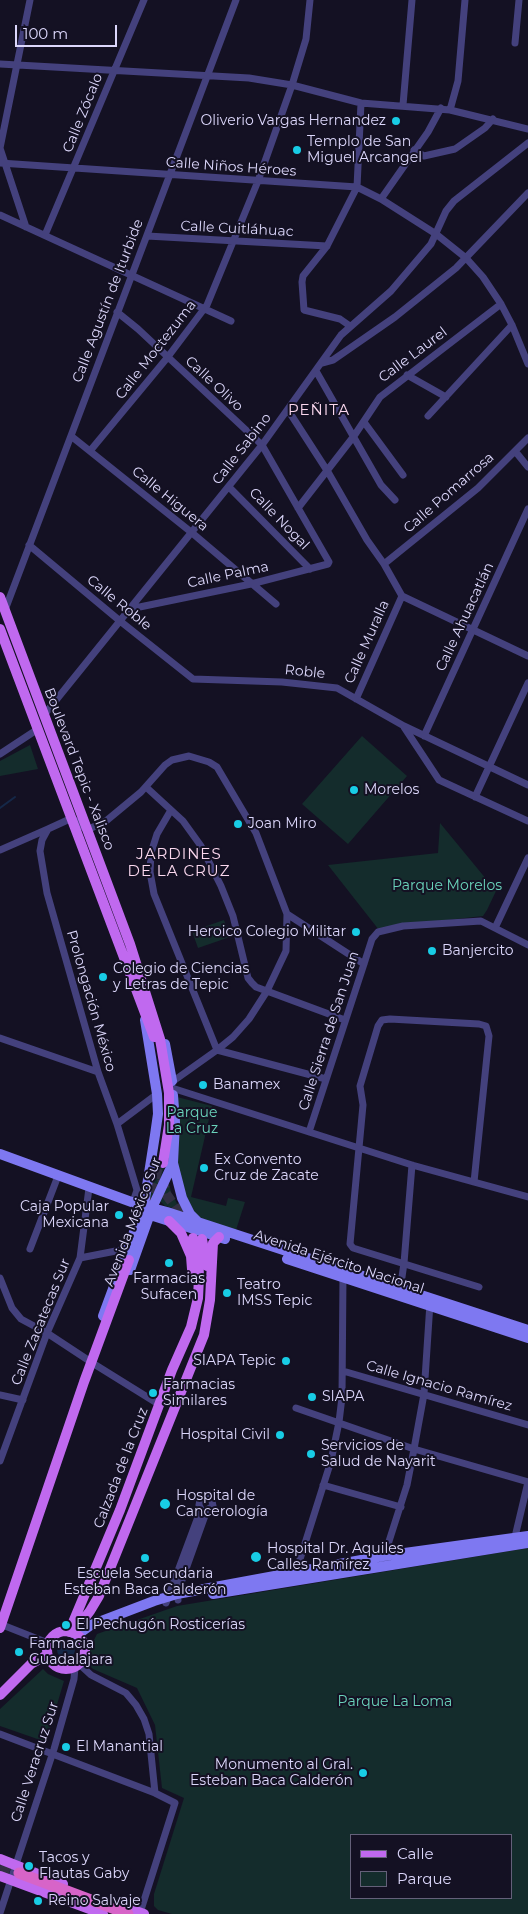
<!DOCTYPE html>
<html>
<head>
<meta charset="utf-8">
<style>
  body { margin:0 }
  #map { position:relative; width:528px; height:1914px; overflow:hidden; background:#141123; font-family:Montserrat,sans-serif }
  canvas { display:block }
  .legend { position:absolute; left:350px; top:1834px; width:162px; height:65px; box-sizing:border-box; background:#141123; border:1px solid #646079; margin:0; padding:6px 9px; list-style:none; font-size:15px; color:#dcd7fb }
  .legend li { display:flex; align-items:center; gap:10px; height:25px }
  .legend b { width:25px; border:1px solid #646079 }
  .scale { position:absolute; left:15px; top:25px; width:102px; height:22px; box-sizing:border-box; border:2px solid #dcd7fb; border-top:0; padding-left:6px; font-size:15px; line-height:18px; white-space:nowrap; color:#dcd7fb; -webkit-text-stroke:4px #141123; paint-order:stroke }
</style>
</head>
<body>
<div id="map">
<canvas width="528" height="1914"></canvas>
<ul class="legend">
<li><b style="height:6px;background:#c069ef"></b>Calle</li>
<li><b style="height:14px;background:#142c2c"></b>Parque</li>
</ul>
<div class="scale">100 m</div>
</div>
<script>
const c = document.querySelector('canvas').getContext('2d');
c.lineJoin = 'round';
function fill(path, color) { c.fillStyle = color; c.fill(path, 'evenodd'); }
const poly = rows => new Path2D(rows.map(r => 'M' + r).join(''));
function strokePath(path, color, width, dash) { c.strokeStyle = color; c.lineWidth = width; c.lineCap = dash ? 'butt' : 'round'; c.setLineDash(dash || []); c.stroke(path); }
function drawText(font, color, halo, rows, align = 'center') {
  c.font = font + ' Montserrat,sans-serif'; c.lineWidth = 4; c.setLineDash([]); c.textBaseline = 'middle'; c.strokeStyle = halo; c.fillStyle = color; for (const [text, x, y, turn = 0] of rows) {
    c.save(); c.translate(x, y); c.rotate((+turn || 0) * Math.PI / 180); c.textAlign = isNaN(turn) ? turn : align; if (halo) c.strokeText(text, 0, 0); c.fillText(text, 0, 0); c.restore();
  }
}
fill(poly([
  [362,736,407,776,348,844,302,804],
  [30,745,38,769,0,776,0,761],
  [440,823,496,891,487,910,483,916,403,925,379,930,328,865,438,853],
  [224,920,230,937,198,948,192,931],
  [177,1097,212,1106,191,1197,226,1206,228,1198,245,1202,236,1230,191,1217,177,1193],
  [166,1162,160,1180,150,1201,149,1201,154,1163,161,1165],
  [169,1183,171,1192,179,1207,177,1209,165,1206,159,1200],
  [528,1548,528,1914,172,1914,158,1910,154,1906,154,1894,184,1798,162,1788,155,1725,137,1688,93,1669,88,1664,91,1646,97,1634,177,1606],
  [352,1835,512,1835,512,1898,352,1898],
  [43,1669,48,1674,64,1681,46,1742,0,1726,0,1709]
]), '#142c2c');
fill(poly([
  '57 1650a9 9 0 1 1 18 0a9 9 0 1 1-18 0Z'
]), '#152848');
strokePath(poly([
  [0,808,15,797]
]), '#152848', 2);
strokePath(poly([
  [162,1179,166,1194,183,1218],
  [147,1207,158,1167]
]), '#322f43', 10, [10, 5]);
strokePath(poly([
  [0,1866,19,1873]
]), '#322f43', 11, [11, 5.5]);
strokePath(poly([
  [515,43,519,0],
  [0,64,249,78,292,85,361,103,450,110,528,129],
  [403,105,412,0],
  [450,110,458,81,465,0],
  [414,150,424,156,455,149,485,128,493,119],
  [0,163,357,187,381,199,436,234,466,258,483,277,501,304,512,325,528,364],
  [381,199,428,132,441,108],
  [0,215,231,321],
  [26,227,0,148,30,0],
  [45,235,144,0],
  [147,236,327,246],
  [117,312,138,329,262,445,329,562,328,564,251,584,130,609],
  [350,326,340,319,304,310,302,282,303,276,327,246,357,187,361,103],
  [322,363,333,360,395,317,456,268,528,193],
  [316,371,381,485,395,500],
  [407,375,446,397],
  [288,410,328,472,367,540,384,564,402,596],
  [428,416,512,325],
  [364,422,403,475],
  [71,436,191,532,276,604],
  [90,451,167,358,207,305,258,181,292,85,306,39,310,0],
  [515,451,528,467],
  [229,487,310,569],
  [298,508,354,436,380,397,501,304],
  [29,545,120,621,193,679,282,682,337,688,404,726,528,785],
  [384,564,478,488,528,438],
  [402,596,528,656],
  [5,610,236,0],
  [356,699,402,596],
  [44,715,262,445,341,335,391,291,431,244,446,211,454,201,528,143],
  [404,727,439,780,528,821],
  [424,736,528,509],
  [0,754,38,729],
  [146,787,183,821,201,846,221,886,233,916,248,978,252,983,256,987,345,1020],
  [475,797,528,683],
  [171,810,157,834,151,853,150,872,154,894,217,1050,326,1079],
  [0,850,48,829],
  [287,914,364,964],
  [495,928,528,858],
  [0,1038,98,1072],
  [172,1088,412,1165,528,1197],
  [117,1124,157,1094],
  [309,1132,364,964,372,939,378,932,403,926,481,921,528,945],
  [474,1182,489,1036,486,1026,479,1024,390,1019,382,1020,378,1026,360,1086,363,1105,350,1244,353,1248,479,1287],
  [133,1202,137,1190,117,1124,98,1072,47,893,40,851,42,840,48,829,72,818,87,830,106,821,141,792,165,765,172,760,189,756,209,762,217,767,256,833,287,914,286,951,267,991,249,1019,233,1037,217,1050,172,1082],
  [30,1249,58,1176],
  [80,1258,126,1249],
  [0,1278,12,1308,21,1319,47,1333,88,1360],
  [400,1291,404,1263,412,1165],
  [94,1364,160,1405],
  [343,1371,528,1425],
  [0,1395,23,1400],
  [296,1408,414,1449,528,1482],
  [0,1461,47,1333,80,1258,89,1188],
  [323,1485,401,1507],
  [514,1541,528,1482],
  [383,1560,407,1485,414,1449,424,1394,430,1303],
  [295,1575,331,1461,339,1422,342,1397,343,1275],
  [166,1603,201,1509,199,1505,200,1500,204,1497,209,1497,212,1501,213,1506,207,1510,177,1594,178,1600],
  [0,1624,48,1643],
  [79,1664,91,1675,126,1693,136,1705,144,1719,149,1734,155,1793],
  [0,1734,155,1793,175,1803,140,1913],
  [0,1913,54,1749,74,1679,75,1667]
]), '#44417d', 7);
strokePath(poly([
  [165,1044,172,1081],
  [0,1154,137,1204,167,1212,528,1330],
  [173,1163,182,1198,190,1214,198,1222],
  [137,1204,141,1212,225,1239],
  [287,1259,528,1338],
  [130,1270,152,1208,173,1163,175,1122,173,1095],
  [103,1316,144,1205,155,1135,158,1114,157,1094,145,1020],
  [213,1594,528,1543],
  [77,1635,91,1625,154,1601,177,1594,383,1556,528,1536]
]), '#7e78f1', 10);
strokePath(poly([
  [0,597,130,944,160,1039,169,1093,169,1125,163,1163],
  [0,629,154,1037],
  [169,1221,181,1233,191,1256,192,1269],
  [202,1239,207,1266],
  [0,1628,84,1382,129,1260],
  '47 1650a19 19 0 1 1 38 0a19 19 0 1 1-38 0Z',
  [69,1632,120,1510,172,1370,191,1327,198,1298,199,1277,198,1251,193,1238],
  [73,1633,90,1611,99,1596,204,1335,210,1300,213,1243,219,1237],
  [0,1695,31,1664,47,1655],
  [0,1859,63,1884],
  [0,1876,103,1914],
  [119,1905,144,1914]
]), '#c069ef', 10);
strokePath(poly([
  [19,1873,128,1914]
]), '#d764c8', 11);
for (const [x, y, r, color] of [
  [396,121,5,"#18cce5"],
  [297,150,5,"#18cce5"],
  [354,790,5,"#18cce5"],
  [238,824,5,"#18cce5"],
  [356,932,5,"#18cce5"],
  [432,951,5,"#18cce5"],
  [103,977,5,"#18cce5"],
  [203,1085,5,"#18cce5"],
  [204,1168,5,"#18cce5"],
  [119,1215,5,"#18cce5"],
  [169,1263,5,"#18cce5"],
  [227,1293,5,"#18cce5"],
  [286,1361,5,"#18cce5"],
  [153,1393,5,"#18cce5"],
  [312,1397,5,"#18cce5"],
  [280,1435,5,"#18cce5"],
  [311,1454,5,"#18cce5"],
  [165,1504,6,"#18cce5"],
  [256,1557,6,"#18cce5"],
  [145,1558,5,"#18cce5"],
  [66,1625,5,"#18cce5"],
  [19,1652,5,"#18cce5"],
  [66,1747,5,"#18cce5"],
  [363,1773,5,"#18cce5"],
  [29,1866,5,"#18cce5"],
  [38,1901,5,"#18cce5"]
]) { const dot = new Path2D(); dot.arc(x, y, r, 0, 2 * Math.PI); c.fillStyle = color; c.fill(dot); strokePath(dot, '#141123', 2); }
drawText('14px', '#dcd7fb', '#141123', [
  ["Calle Zócalo",83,113,-68],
  ["Calle Niños Héroes",231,167,4],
  ["Calle Cuitláhuac",237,229,3],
  ["Calle Agustín de Iturbide",108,301,-69],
  ["Calle Moctezuma",156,350,-52],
  ["Calle Laurel",413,355,-37],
  ["Calle Olivo",214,384,43],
  ["Calle Sabino",242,449,-52],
  ["Calle Pomarrosa",449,493,-41],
  ["Calle Higuera",170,499,39],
  ["Calle Nogal",279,519,46],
  ["Calle Palma",228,575,-12],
  ["Calle Roble",119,603,39],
  ["Calle Ahuacatlán",465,617,-65],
  ["Calle Muralla",367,642,-66],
  ["Roble",305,672,6],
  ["Boulevard Tepic - Xalisco",79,769,69],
  ["Prolongación México",91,1001,74],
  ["Calle Sierra de San Juan",329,1031,-72],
  ["Avenida México Sur",133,1222,-69],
  ["Avenida Ejército Nacional",339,1262,18],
  ["Calle Zacatecas Sur",41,1322,-68],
  ["Calle Ignacio Ramírez",439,1386,16],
  ["Calzada de la Cruz",121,1468,-69],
  ["Calle Veracruz Sur",35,1762,-72]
]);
drawText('14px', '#dcd7fb', '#141123', [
  ["Oliverio Vargas Hernandez",386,121,"right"],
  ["Templo de San",307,142],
  ["Miguel Arcangel",307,158],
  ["Morelos",364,790],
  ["Joan Miro",248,824],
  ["Heroico Colegio Militar",346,932,"right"],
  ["Banjercito",442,951],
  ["Colegio de Ciencias",113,969],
  ["y Letras de Tepic",113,985],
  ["Banamex",213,1085],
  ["Ex Convento",214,1160],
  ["Cruz de Zacate",214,1176],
  ["Caja Popular",109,1207,"right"],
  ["Mexicana",109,1223,"right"],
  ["Farmacias",169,1279,"center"],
  ["Sufacen",169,1295,"center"],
  ["Teatro",237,1285],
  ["IMSS Tepic",237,1301],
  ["SIAPA Tepic",276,1361,"right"],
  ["Farmacias",163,1385],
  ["Similares",163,1401],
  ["SIAPA",322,1397],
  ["Hospital Civil",270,1435,"right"],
  ["Servicios de",321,1446],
  ["Salud de Nayarit",321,1462],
  ["Hospital de",176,1496],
  ["Cancerología",176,1512],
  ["Hospital Dr. Aquiles",267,1549],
  ["Calles Ramírez",267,1565],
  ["Escuela Secundaria",145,1574,"center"],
  ["Esteban Baca Calderón",145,1590,"center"],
  ["El Pechugón Rosticerías",76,1625],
  ["Farmacia",29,1644],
  ["Guadalajara",29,1660],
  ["El Manantial",76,1747],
  ["Monumento al Gral.",353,1765,"right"],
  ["Esteban Baca Calderón",353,1781,"right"],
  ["Tacos y",39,1858],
  ["Flautas Gaby",39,1874],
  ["Reino Salvaje",48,1901]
], 'left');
drawText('14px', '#6ad3bb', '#141123', [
  ["Parque Morelos",447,886],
  ["Parque",192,1113],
  ["La Cruz",192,1129],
  ["Parque La Loma",395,1702]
]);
c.letterSpacing = '1px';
drawText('15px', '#fbd8ee', '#141123', [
  ["PEÑITA",319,411],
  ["JARDINES",179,855],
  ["DE LA CRUZ",179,872]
]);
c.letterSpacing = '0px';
</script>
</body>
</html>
